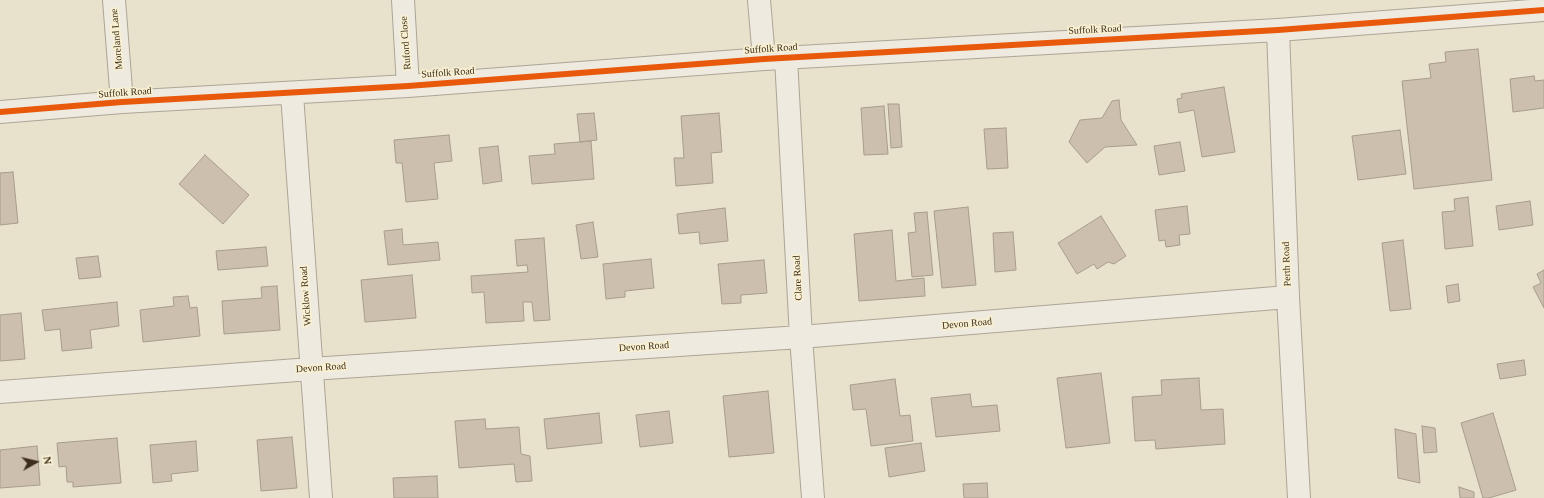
<!DOCTYPE html>
<html>
<head>
<meta charset="utf-8">
<style>
  body { margin:0 }
  #map { position:relative; width:1544px; height:498px; overflow:hidden; background:#e8e1cc; font-family:Georgia,serif }
  canvas { display:block }
  .north { position:absolute; left:16px; top:442px; width:40px; height:40px; -webkit-text-stroke:3px #f9f0d2; paint-order:stroke; rotate:82deg; font-size:11px; font-weight:700; line-height:16px; text-align:center; color:#3d2e1c }
  .north::after { content:''; display:block; margin:auto; width:14px; height:18px; background:#3d2e1c; clip-path:polygon(50% 0,100% 100%,50% 72%,0 100%) }
</style>
</head>
<body>
<div id="map">
<canvas width="1544" height="498"></canvas>
<div class="north">N</div>
</div>
<script>
const c = document.querySelector('canvas').getContext('2d');
c.lineJoin = 'round';
function fill(path, color) { c.fillStyle = color; c.fill(path, 'evenodd'); }
const poly = rows => new Path2D(rows.map(r => 'M' + r).join(''));
function strokePath(path, color, width, dash) { c.strokeStyle = color; c.lineWidth = width; c.lineCap = dash ? 'butt' : 'round'; c.setLineDash(dash || []); c.stroke(path); }
function drawText(font, color, halo, rows, align = 'center') {
  c.font = font + ' Georgia,serif'; c.lineWidth = 3.5; c.setLineDash([]); c.textBaseline = 'middle'; c.strokeStyle = halo; c.fillStyle = color; for (const [text, x, y, turn = 0] of rows) {
    c.save(); c.translate(x, y); c.rotate((+turn || 0) * Math.PI / 180); c.textAlign = isNaN(turn) ? turn : align; if (halo) c.strokeText(text, 0, 0); c.fillText(text, 0, 0); c.restore();
  }
}
const building = poly([
  [1478,49,1492,180,1414,189,1402,81,1431,78,1429,64,1446,62,1445,52,1478,49],
  [1534,76,1535,81,1544,80,1544,108,1513,112,1510,79,1534,76],
  [1224,87,1235,152,1202,157,1194,110,1179,113,1177,99,1182,98,1181,94,1224,87],
  [1119,100,1121,120,1137,145,1105,147,1087,163,1069,142,1080,120,1102,118,1112,101,1119,100],
  [888,104,899,104,902,147,891,148,888,104],
  [884,106,888,154,864,155,861,108,884,106],
  [594,113,597,140,580,142,577,114,594,113],
  [719,113,722,152,711,153,713,183,676,186,674,158,684,158,681,116,719,113],
  [1006,128,1008,168,987,169,984,129,1006,128],
  [1400,130,1406,174,1358,180,1352,136,1400,130],
  [449,135,452,161,434,163,438,199,406,202,402,163,396,163,394,140,449,135],
  [591,141,594,179,532,184,529,156,555,154,554,144,591,141],
  [1180,142,1185,171,1159,175,1154,146,1180,142],
  [498,146,502,181,483,184,479,148,498,146],
  [205,155,249,195,223,224,179,184,205,155],
  [13,172,18,223,0,225,0,173,13,172],
  [1468,197,1473,246,1445,249,1442,212,1455,211,1454,199,1468,197],
  [1530,201,1533,225,1499,230,1496,206,1530,201],
  [1187,206,1190,234,1179,235,1180,245,1166,247,1165,240,1159,241,1155,210,1187,206],
  [968,207,976,285,942,288,934,211,968,207],
  [725,208,728,241,700,244,699,232,679,234,677,214,725,208],
  [927,212,933,275,912,277,908,233,916,232,914,213,927,212],
  [1101,216,1126,256,1114,264,1108,262,1097,269,1094,264,1077,274,1058,243,1101,216],
  [593,222,598,257,581,259,576,225,593,222],
  [402,229,403,245,438,242,440,260,388,265,384,231,402,229],
  [892,230,896,281,924,278,925,296,859,301,854,234,892,230],
  [1013,232,1016,270,995,272,993,233,1013,232],
  [544,238,550,320,534,321,532,302,523,302,524,321,486,323,484,292,472,293,471,276,528,272,527,265,517,266,515,240,544,238],
  [1403,240,1411,309,1390,311,1382,243,1403,240],
  [266,247,268,266,218,270,216,251,266,247],
  [98,256,101,277,79,279,76,258,98,256],
  [651,259,654,288,625,291,625,297,606,299,603,264,651,259],
  [764,260,767,293,741,295,741,303,722,304,718,264,764,260],
  [1544,270,1544,308,1533,287,1541,283,1537,274,1544,270],
  [412,275,416,318,365,322,361,280,412,275],
  [1458,284,1460,301,1448,303,1446,286,1458,284],
  [277,286,280,330,224,334,222,301,262,298,261,287,277,286],
  [188,296,190,308,197,307,200,336,143,342,140,310,174,306,173,297,188,296],
  [117,302,119,326,90,330,92,348,62,351,60,329,45,331,42,310,117,302],
  [21,313,25,359,0,361,0,315,21,313],
  [1524,360,1526,375,1500,379,1497,364,1524,360],
  [1101,373,1110,443,1066,448,1057,378,1101,373],
  [1199,378,1201,410,1223,409,1225,444,1156,449,1155,440,1135,441,1132,397,1162,395,1161,380,1199,378],
  [895,379,900,416,910,415,913,441,871,446,866,409,853,410,850,385,895,379],
  [768,391,774,453,729,457,723,396,768,391],
  [970,394,972,407,997,405,1000,431,936,437,931,398,970,394],
  [669,411,673,443,640,447,636,415,669,411],
  [599,413,602,443,547,449,544,419,599,413],
  [1493,413,1516,490,1489,498,1483,498,1461,423,1493,413],
  [485,419,486,429,519,427,521,454,530,456,532,481,516,482,514,464,459,468,455,421,485,419],
  [1422,426,1435,428,1437,452,1424,453,1422,426],
  [1395,429,1416,434,1420,483,1398,478,1395,429],
  [292,437,297,488,261,491,257,440,292,437],
  [117,438,121,483,73,487,73,482,67,482,66,466,59,467,57,443,117,438],
  [196,441,198,471,171,474,172,481,153,483,150,445,196,441],
  [921,443,925,471,889,477,885,448,921,443],
  [37,446,40,485,0,488,0,450,37,446],
  [437,476,438,498,394,498,393,478,437,476],
  [987,483,988,498,964,498,963,484,987,483],
  [1459,487,1474,492,1474,498,1460,498,1459,487]
]);
fill(building, '#ccbfad');
strokePath(building, '#a89c8b', 1);
const minor = poly([
  [114,0,122,102],
  [403,0,408,86],
  [759,0,764,59],
  [1278,30,1288,297,1299,498],
  [786,58,801,337,813,498],
  [292,94,321,498],
  [0,112,122,102,408,86,764,59,1278,30,1544,10],
  [0,392,311,369,801,337,1288,297]
]);
strokePath(minor, '#ada596', 24);
strokePath(minor, '#eeeadf', 22);
strokePath(poly([
  [0,112,122,102,408,86,764,59,1278,30,1544,10]
]), '#e8590c', 6);
drawText('10px', '#3d2e1c', '#f9f0d2', [
  ["Suffolk Road",1095,30,-3],
  ["Moreland Lane",117,39,-95],
  ["Ruford Close",406,43,-94],
  ["Suffolk Road",771,49,-4],
  ["Suffolk Road",448,73,-4],
  ["Suffolk Road",125,93,-4],
  ["Perth Road",1287,264,-92],
  ["Clare Road",798,278,-93],
  ["Wicklow Road",306,296,-94],
  ["Devon Road",967,324,-5],
  ["Devon Road",644,347,-4],
  ["Devon Road",321,368,-4]
]);
</script>
</body>
</html>
